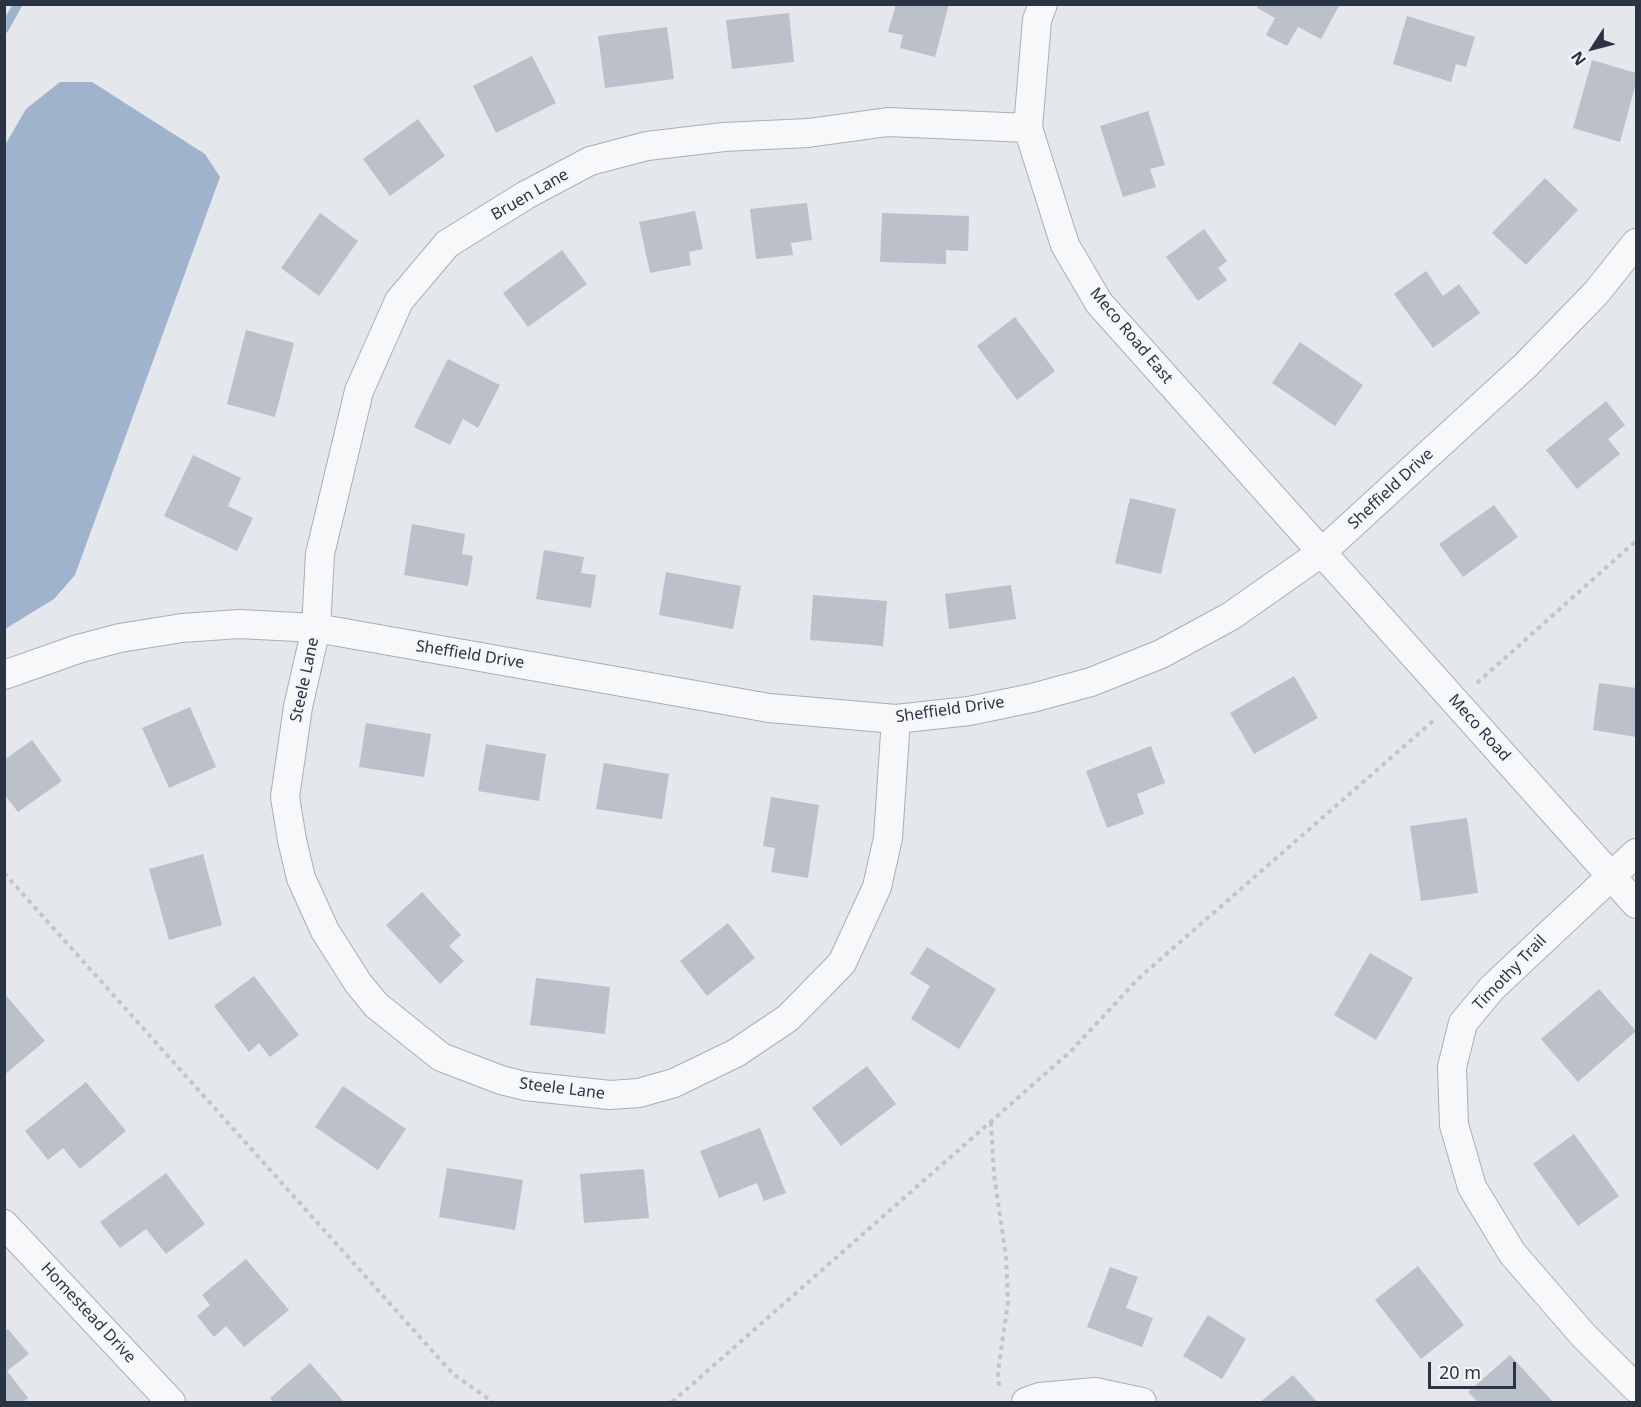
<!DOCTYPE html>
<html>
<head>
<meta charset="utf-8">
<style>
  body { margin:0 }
  #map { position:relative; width:1641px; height:1407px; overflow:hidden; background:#e4e7ec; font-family:"Noto Sans",sans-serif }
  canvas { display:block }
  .frame { position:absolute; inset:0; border:6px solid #2b3445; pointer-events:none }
  .north { position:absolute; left:1563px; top:18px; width:60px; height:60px; -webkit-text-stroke:4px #f4f6f9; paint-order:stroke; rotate:234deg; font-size:16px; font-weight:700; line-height:24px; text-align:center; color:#2b3445 }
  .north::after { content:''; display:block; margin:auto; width:21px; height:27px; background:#2b3445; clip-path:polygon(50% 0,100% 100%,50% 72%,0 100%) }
  .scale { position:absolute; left:1428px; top:1362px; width:88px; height:27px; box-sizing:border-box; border:3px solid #2b3445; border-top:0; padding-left:8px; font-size:18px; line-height:21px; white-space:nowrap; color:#2b3445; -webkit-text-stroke:4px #f4f6f9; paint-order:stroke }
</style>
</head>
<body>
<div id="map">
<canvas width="1641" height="1407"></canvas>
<div class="frame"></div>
<div class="north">N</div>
<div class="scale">20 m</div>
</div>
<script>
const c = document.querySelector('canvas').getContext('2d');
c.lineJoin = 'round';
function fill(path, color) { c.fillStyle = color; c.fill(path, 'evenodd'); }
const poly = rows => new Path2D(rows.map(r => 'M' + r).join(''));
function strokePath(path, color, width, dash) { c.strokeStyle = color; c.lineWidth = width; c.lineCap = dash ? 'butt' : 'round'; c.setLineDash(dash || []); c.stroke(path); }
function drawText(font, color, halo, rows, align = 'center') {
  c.font = font + ' "Noto Sans",sans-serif'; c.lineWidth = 5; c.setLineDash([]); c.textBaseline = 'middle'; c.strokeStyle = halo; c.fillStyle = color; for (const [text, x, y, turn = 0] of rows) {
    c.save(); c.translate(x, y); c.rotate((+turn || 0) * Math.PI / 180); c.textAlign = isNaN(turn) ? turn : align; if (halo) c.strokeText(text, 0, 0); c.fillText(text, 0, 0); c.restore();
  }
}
fill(poly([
  [60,82,92,82,205,154,220,177,75,575,54,599,5,629,5,145,26,109]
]), '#9fb4cc');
strokePath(poly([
  [4,29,18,4]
]), '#9fb4cc', 9);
fill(poly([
  [896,4,949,4,935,57,900,48,903,35,888,32],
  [1259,4,1340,4,1321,39,1298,27,1287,46,1266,35,1275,18,1257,8],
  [789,13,794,62,732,69,726,20],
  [1407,16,1475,37,1466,67,1456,64,1451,82,1393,64],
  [667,27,674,79,605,88,598,36],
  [532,56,556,103,496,133,473,86],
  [1592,60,1636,73,1636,83,1620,142,1573,128],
  [1148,111,1165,165,1150,169,1156,187,1123,197,1100,126],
  [418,119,445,156,390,196,363,159],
  [1545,178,1578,210,1526,265,1492,233],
  [807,203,812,240,791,243,793,255,756,259,750,209],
  [695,211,703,249,689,252,691,265,650,273,639,222],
  [320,213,358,241,319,296,281,268],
  [882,213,969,216,968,251,946,250,946,264,880,262],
  [1204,229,1227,261,1218,268,1227,280,1198,301,1166,257],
  [562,250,587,284,528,327,503,293],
  [1426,271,1443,296,1459,284,1480,313,1433,348,1394,294],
  [1015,317,1055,371,1017,400,977,346],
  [246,330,294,343,275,417,227,404],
  [1300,342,1363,385,1335,426,1272,383],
  [448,359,500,385,478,428,463,419,450,445,414,427],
  [1606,401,1625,425,1608,439,1620,454,1577,489,1546,450],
  [193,455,241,478,228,506,253,518,237,551,164,516],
  [1130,498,1176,509,1161,574,1115,563],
  [1494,505,1518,537,1463,577,1439,544],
  [412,524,465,534,462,554,473,556,468,586,404,575],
  [544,550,584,557,581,573,596,575,591,608,536,599],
  [666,572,741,586,733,629,659,615],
  [1011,585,1016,619,949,629,945,594],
  [813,595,887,601,883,646,810,640],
  [1294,676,1318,718,1254,754,1230,713],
  [1599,683,1636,688,1636,737,1593,730],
  [190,707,216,767,169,788,142,728],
  [366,723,431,734,424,777,359,767],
  [32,740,62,781,18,812,4,794,4,760],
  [486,744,546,754,539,801,478,791],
  [1151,746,1165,783,1137,794,1144,814,1107,828,1086,771],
  [604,763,669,774,662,819,596,809],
  [771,797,819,805,808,878,771,872,775,848,763,846],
  [1467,818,1478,893,1421,901,1410,826],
  [203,854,222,925,169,940,149,869],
  [422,892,461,935,449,946,464,961,440,984,386,925],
  [728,923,755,958,707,996,680,961],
  [927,947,996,989,959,1049,911,1019,930,986,910,974],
  [1370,953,1413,978,1376,1040,1334,1015],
  [254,976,299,1035,270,1057,259,1043,249,1052,214,1006],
  [536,978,610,987,605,1034,530,1025],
  [1599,989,1636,1031,1578,1082,1541,1039],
  [4,993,45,1041,4,1075],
  [867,1066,896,1104,841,1146,812,1108],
  [86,1082,126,1131,80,1169,63,1148,48,1160,25,1131],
  [343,1086,406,1129,378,1170,315,1127],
  [760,1128,786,1193,764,1201,757,1183,719,1198,700,1151],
  [1574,1134,1619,1196,1578,1226,1533,1164],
  [447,1168,523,1180,515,1230,439,1217],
  [644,1169,649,1218,584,1223,580,1174],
  [166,1173,205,1224,166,1254,146,1229,120,1248,100,1222],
  [246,1259,289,1310,244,1347,226,1326,214,1337,197,1316,210,1305,202,1295],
  [1418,1266,1464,1325,1421,1359,1375,1300],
  [1110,1267,1138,1277,1126,1308,1153,1318,1142,1347,1087,1327],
  [1208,1315,1246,1339,1222,1379,1183,1356],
  [8,1329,29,1354,7,1371,28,1398,23,1402,4,1402,4,1332],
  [1510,1355,1553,1402,1478,1402,1468,1392],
  [310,1363,344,1402,273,1402,270,1398],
  [1293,1375,1317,1402,1260,1402]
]), '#bbc0ca');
const minor = poly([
  [1043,4,1037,20,1028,128,1065,245,1099,303,1636,904],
  [4,675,78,649,120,638,182,628,239,624,316,628,769,708,896,719,969,711,1032,698,1091,682,1161,654,1231,616,1322,552,1525,366,1596,293,1636,243],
  [896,719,888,838,877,887,842,963,788,1018,736,1053,674,1083,639,1093,610,1095,525,1086,501,1080,441,1057,376,1005,358,983,325,931,301,878,292,840,285,797,298,707,316,628,320,554,359,391,399,301,447,244,526,195,590,161,647,146,724,137,808,133,888,122,1028,128],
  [1636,853,1492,988,1463,1023,1452,1067,1454,1125,1472,1187,1512,1253,1583,1335,1636,1388],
  [4,1224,171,1402],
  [1026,1402,1040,1397,1095,1392,1142,1402]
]);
strokePath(minor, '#a9aeb7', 30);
strokePath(poly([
  [1477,683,1636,541],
  [4,873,453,1374,493,1402],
  [991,1122,994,1175,1006,1256,1008,1302,998,1372,999,1389],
  [672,1402,1070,1052,1139,978,1433,721]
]), '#c2c5cb', 4, [4.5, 4.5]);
strokePath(minor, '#f7f8fa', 28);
drawText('16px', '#2b3445', '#f4f6f9', [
  ["Bruen Lane",530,195,-30],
  ["Meco Road East",1131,336,50],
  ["Sheffield Drive",1391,489,-43],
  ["Sheffield Drive",470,655,9],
  ["Steele Lane",305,680,-78],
  ["Sheffield Drive",950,710,-8],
  ["Meco Road",1479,728,48],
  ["Timothy Trail",1510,973,-46],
  ["Steele Lane",562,1089,7],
  ["Homestead Drive",88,1313,47]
]);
</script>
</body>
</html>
